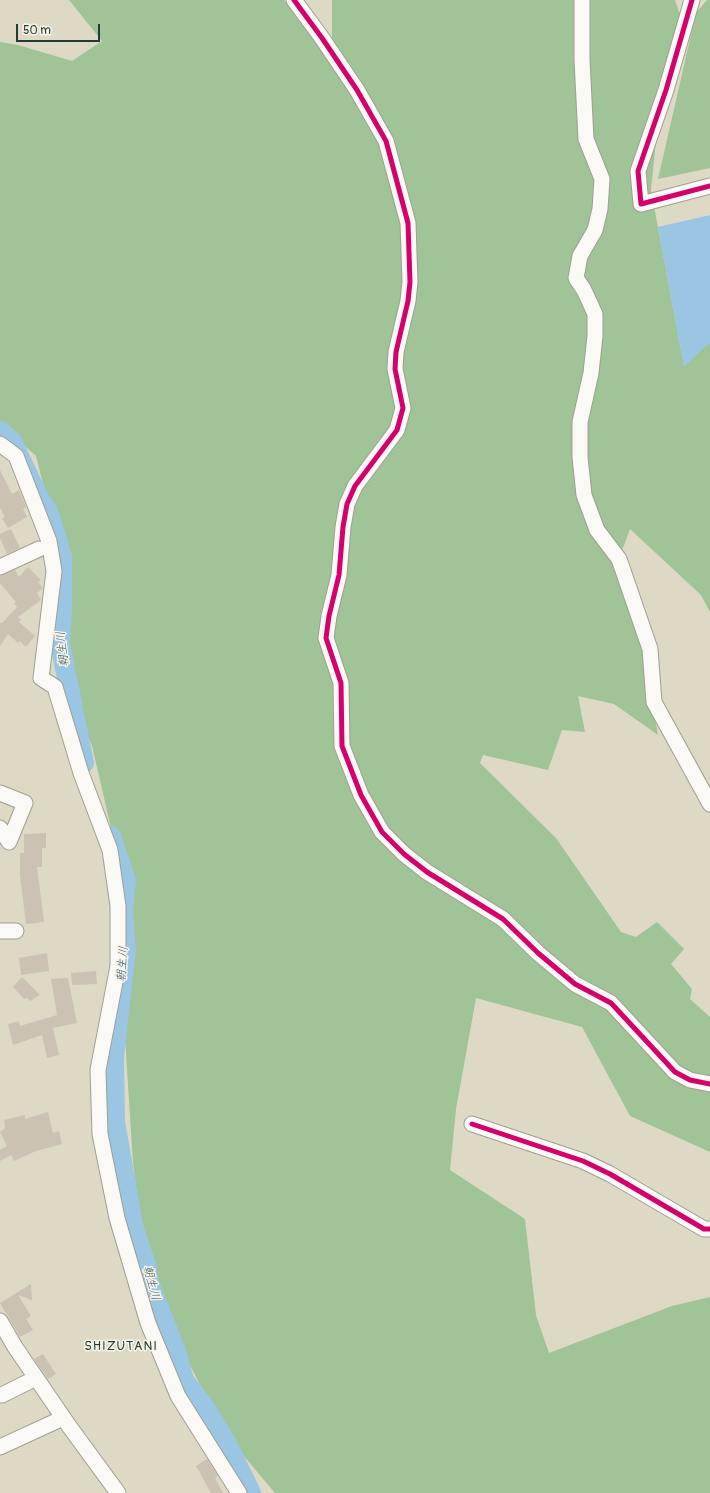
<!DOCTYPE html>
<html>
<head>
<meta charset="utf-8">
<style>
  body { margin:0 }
  #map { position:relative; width:710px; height:1493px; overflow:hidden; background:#ddd9c5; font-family:Pangolin,sans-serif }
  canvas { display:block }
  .scale { position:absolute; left:16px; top:24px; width:84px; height:18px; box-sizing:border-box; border:2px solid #1f3d34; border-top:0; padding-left:5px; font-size:12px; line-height:14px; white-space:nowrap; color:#1f3d34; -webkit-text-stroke:3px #f7f3e8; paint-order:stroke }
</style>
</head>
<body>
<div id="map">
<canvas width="710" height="1493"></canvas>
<div class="scale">50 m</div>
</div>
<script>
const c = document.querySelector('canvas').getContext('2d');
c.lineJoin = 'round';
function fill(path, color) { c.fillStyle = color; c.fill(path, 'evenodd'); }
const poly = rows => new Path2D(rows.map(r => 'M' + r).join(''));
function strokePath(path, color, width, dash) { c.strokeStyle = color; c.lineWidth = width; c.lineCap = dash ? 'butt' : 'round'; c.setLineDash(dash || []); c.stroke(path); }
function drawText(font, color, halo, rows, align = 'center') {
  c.font = font + ' Pangolin,"Klee One",sans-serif'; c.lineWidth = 3; c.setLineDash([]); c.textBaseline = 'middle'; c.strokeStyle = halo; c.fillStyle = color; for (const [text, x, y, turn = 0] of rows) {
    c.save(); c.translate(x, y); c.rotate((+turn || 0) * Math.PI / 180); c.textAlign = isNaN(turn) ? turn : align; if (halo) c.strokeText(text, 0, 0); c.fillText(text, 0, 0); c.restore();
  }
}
fill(poly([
  [69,0,284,0,332,52,332,0,675,0,680,15,661,90,651,190,684,366,710,342,710,612,701,595,630,529,619,559,632,595,658,735,614,704,578,696,585,732,562,730,548,770,483,755,480,763,556,838,621,932,636,937,657,922,684,949,671,964,692,989,690,999,710,1017,710,1152,630,1116,582,1027,476,998,456,1109,450,1170,525,1219,536,1315,549,1353,672,1306,710,1297,710,1493,275,1493,243,1455,199,1383,148,1281,133,1163,122,990,126,950,118,858,92,746,61,668,68,582,36,456,0,424,0,42,18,45,72,61,102,41],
  [707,0,710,0,710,168,658,179,696,13]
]), '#a0c398');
fill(poly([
  [710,215,710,342,684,367,658,227]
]), '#9ac5e3');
strokePath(poly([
  [0,431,12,441,40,500,48,511,62,556,62,611,60,643,84,763],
  [111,836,126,880,123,911,126,950,114,1057,115,1122,133,1225,147,1268,148,1281,176,1351,184,1380,208,1412,227,1444,251,1493]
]), '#9ac5e3', 20);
fill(poly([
  [0,470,12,494,19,490,26,507,23,509,27,517,8,528,2,518,5,517,0,508],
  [11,529,20,548,7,554,0,538,0,534],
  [28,567,41,580,38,582,43,588,37,593,41,600,18,617,21,620,19,622,35,636,26,647,20,641,18,643,8,634,0,646,0,623,2,623,17,607,14,603,16,602,0,583,0,576,15,570,19,577],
  [46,833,46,848,42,848,42,867,37,867,44,922,26,924,20,875,20,853,24,853,24,834],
  [47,953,49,971,21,975,19,958],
  [96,971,97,984,72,985,71,973],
  [22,977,40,995,30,1001,27,998,24,999,13,987],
  [68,978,77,1023,53,1028,59,1055,47,1058,42,1035,13,1045,8,1024,19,1021,20,1026,57,1015,51,979],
  [48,1112,53,1133,59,1131,62,1144,36,1151,14,1161,11,1155,0,1161,0,1150,7,1146,0,1132,5,1128,4,1120,25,1115,25,1119],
  [31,1284,32,1300,18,1295,31,1316,26,1319,33,1330,20,1337,0,1303],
  [43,1354,56,1374,48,1379,34,1359],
  [207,1459,218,1476,215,1478,223,1493,211,1493,196,1466]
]), '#cbc2b3');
const minor = poly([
  [294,0,322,38,357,90,386,141,408,223,410,282,408,301,396,352,395,369,403,408,397,430,355,486,347,504,343,527,339,575,329,616,326,638,341,683,342,746,361,795,382,832,404,854,427,872,503,919,538,953,575,984,611,1003,675,1072,690,1080,710,1084],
  [582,0,582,60,586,139,602,179,600,209,595,230,580,256,576,278,584,290,595,314,595,336,591,373,580,422,580,457,584,495,597,530,619,559,650,649,654,702,710,804],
  [692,0,666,90,638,171,641,204,710,186],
  [0,444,16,456,49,541,54,571,41,678,55,687,81,773,110,850,118,906,118,966,98,1070,100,1134,117,1218,148,1323,178,1396,239,1493],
  [0,567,39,549],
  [0,793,25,803,9,842],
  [0,828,9,842],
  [0,931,16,931],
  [472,1124,583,1161,610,1174,704,1229,710,1229],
  [0,1321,15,1347,69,1426,118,1493],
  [2,1395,36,1378],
  [0,1447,63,1418]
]);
strokePath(minor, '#9e9f92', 17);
strokePath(minor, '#faf9f6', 15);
strokePath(poly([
  [294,0,322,38,357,90,386,141,408,223,410,282,408,301,396,352,395,369,403,408,397,430,355,486,347,504,343,527,339,575,329,616,326,638,341,683,342,746,361,795,382,832,404,854,427,872,503,919,538,953,575,984,611,1003,675,1072,690,1080,710,1084],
  [692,0,666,90,638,171,641,204,710,186],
  [472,1124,583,1161,610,1174,704,1229,710,1229]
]), '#d6006c', 5);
drawText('italic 12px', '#365d63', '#f7f3e8', [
  ["朝生川",63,649,-97],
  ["朝生川",123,964,-86],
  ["朝生川",151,1283,75]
]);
c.letterSpacing = '1px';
drawText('13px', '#1f3d34', '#f7f3e8', [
  ["SHIZUTANI",121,1347]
]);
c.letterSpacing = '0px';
</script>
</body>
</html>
